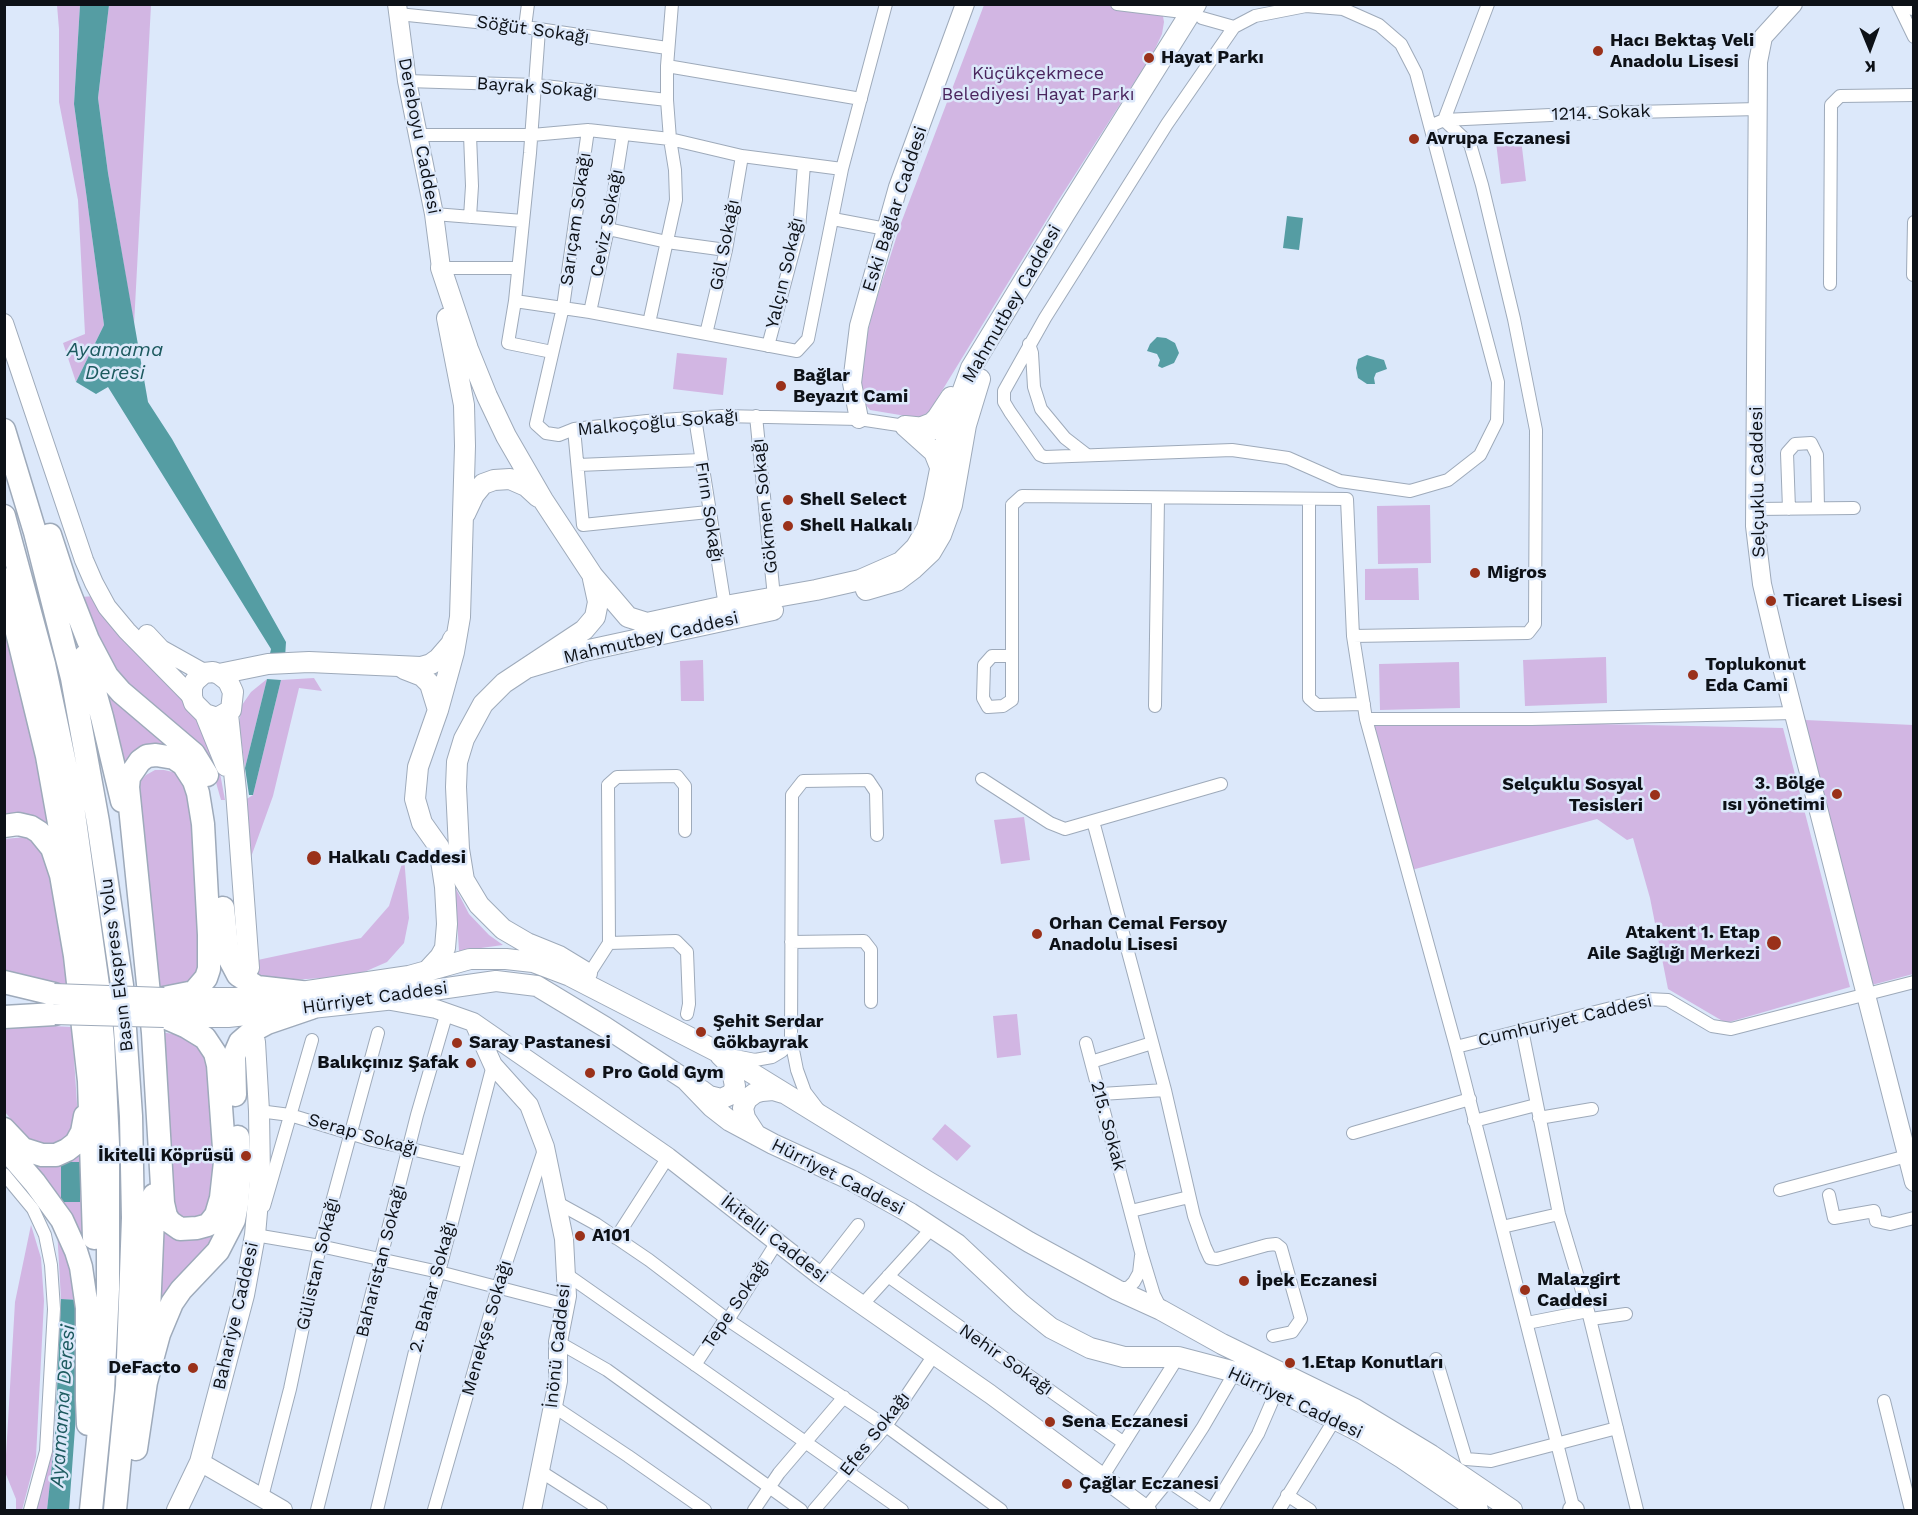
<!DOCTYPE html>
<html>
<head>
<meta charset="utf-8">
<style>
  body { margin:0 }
  #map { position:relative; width:1918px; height:1515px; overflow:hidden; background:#dce8fa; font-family:"Work Sans",sans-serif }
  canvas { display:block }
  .frame { position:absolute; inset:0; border:6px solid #0d1117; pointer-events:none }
  .north { position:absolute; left:1840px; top:18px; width:60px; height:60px; -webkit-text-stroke:4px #dce8fa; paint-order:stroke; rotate:179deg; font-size:16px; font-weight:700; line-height:24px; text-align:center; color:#0d1117 }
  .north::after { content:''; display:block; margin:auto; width:21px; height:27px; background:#0d1117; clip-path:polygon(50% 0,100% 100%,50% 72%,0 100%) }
</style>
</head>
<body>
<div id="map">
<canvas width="1918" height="1515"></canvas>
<div class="frame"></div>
<div class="north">K</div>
</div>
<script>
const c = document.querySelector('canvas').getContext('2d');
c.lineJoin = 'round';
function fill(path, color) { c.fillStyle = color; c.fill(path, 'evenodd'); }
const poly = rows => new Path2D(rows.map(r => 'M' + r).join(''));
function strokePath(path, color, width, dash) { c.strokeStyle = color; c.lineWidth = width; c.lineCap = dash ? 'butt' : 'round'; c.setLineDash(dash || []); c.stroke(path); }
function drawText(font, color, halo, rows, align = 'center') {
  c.font = font + ' "Work Sans",sans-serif'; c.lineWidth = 5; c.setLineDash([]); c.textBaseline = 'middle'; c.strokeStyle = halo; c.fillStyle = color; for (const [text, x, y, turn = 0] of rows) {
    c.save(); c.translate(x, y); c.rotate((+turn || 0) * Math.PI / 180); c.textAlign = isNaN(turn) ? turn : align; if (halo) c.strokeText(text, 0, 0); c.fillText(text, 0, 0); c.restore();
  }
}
fill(poly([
  [57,5,80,5,74,104,104,325,76,382,63,343,85,334,78,200,59,102,59,29],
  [109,5,151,5,134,325,108,173,98,98],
  [984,5,1161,5,1164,22,1162,34,1153,53,1058,201,929,412,918,418,870,410,861,399,856,382,873,310,901,223],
  [1521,139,1526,181,1501,184,1496,142],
  [677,353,727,358,723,395,673,389],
  [1430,505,1431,563,1378,564,1377,506],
  [1418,568,1419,600,1365,600,1365,569],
  [95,596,189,705,217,757,225,800,221,800,213,772,120,679,106,661,81,597],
  [4,625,54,833,5,818],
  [1606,657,1607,703,1525,706,1523,660],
  [703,660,704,701,681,701,680,661],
  [1459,662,1460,708,1380,710,1379,664],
  [314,678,322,691,299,688,273,796,246,871,245,800,253,795,281,680],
  [267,679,245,768,239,723,242,705,251,692],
  [100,681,183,751,123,769],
  [1366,719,1783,728,1850,987,1726,1023,1668,989,1650,898,1633,838,1627,840,1597,819,1408,871],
  [1805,720,1913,725,1913,974,1872,985],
  [155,770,164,770,177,773,187,783,193,809,203,967,187,990,158,988,138,784,146,775],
  [1024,817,1030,860,1001,864,994,820],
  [27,837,41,847,50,862,69,986,31,981,5,974,4,839],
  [404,857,409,918,404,943,387,962,355,976,259,982,253,961,361,938,389,906],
  [455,887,469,914,489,935,503,945,459,951],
  [1017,1014,1021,1055,997,1058,993,1016],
  [10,1024,72,1027,78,1120,70,1138,53,1147,39,1146,27,1139,5,1112,4,1025],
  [161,1032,179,1035,197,1045,208,1056,218,1186,209,1213,187,1221,176,1216,169,1203],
  [945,1124,971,1146,957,1161,932,1139],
  [88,1132,88,1253,17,1150,31,1159],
  [159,1220,193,1239,211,1237,225,1229,157,1310],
  [31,1225,41,1258,44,1301,36,1457,22,1510,16,1510,16,1499,5,1472,15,1302],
  [57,1229,73,1262,79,1300,61,1299],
  [55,1436,47,1510,36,1510]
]), '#d2b6e3');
fill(poly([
  [80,5,109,5,98,98,108,173,148,402,172,439,286,642,285,658,269,658,271,649,108,387,96,394,76,382,104,325,74,104],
  [1287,216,1303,218,1299,250,1283,248],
  [1157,337,1166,338,1175,343,1179,353,1174,363,1162,368,1158,366,1160,360,1157,354,1147,351,1150,344],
  [1367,355,1384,360,1387,369,1376,373,1374,378,1375,384,1367,384,1358,378,1356,368,1358,359],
  [267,679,281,680,253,795,249,795,245,768],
  [61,1162,80,1162,80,1202,61,1202],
  [61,1299,79,1300,78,1387,69,1510,47,1510,55,1436]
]), '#559da3');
const street = poly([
  [1117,4,1191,13],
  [1488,4,1444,120,1593,113,1758,109],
  [1898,4,1914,37],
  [398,14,525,27,667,48],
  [1202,18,1234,27],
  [525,27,528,4],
  [539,30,530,153,515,301,508,343,552,352],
  [667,66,861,99],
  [407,81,536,85,667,100],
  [588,130,563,307,536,424,546,433,559,435,574,429,647,421,722,416,859,419,905,426],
  [418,135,532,135,588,130,670,139,742,156,842,169],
  [470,135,472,186,470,217],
  [434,214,523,221],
  [833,219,886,229],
  [608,229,667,242,726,250],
  [441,268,518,268],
  [1913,275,1914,222],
  [1830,284,1831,105,1840,96,1914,95],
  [515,301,590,312,797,351,808,339,842,169,886,4],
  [590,312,608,229,623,134],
  [649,323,676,200,675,170,670,139,667,100,667,66,672,4],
  [706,334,726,250,742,156],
  [1029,344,1032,353,1034,387,1041,409,1065,438,1087,455],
  [768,346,799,230,804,164],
  [756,416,774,597],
  [695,418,725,606],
  [574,429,583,525,708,512],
  [578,465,701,460],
  [1309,500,1309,698,1317,705,1364,704],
  [1755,509,1854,508],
  [1789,509,1787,453,1795,444,1811,443,1817,455,1818,508],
  [1353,636,1528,633,1535,624,1536,430,1514,319,1482,185,1470,144,1444,120,1430,126,1416,73,1401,44,1379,25,1343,9,1306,6,1255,16,1234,27,1167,124,1045,318,1004,391,1004,402,1010,412,1040,455,1045,457,1232,450,1288,458,1340,481,1410,491,1448,480,1480,455,1497,421,1498,382,1430,126],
  [1011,656,992,656,984,665,983,698,988,707,1003,706,1012,700,1012,505,1022,496,1347,499,1353,636,1366,719,1456,1047,1574,1510],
  [1155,706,1158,498],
  [1366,719,1531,719,1794,713],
  [982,779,1050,823,1065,829,1221,784],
  [1093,821,1165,1090,1194,1216,1205,1247,1210,1258,1217,1259,1267,1245,1276,1244,1281,1248,1301,1319,1292,1332,1273,1336],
  [791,942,864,941,871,950,871,1002],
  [609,943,608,785,617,777,677,776,685,786,685,831],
  [589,974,609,943,676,941,687,952,689,1004,687,1014],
  [1522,1030,1559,1214,1588,1311,1637,1510],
  [1086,1043,1091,1062],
  [1152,1043,1091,1062,1141,1252,1154,1295,1161,1309],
  [1456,1047,1647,999,1668,1000,1712,1026,1731,1029,1914,982],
  [730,1055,755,1060,772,1057,782,1051,791,1040],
  [1101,1094,1165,1090],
  [818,1109,805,1092,797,1070,791,1040,792,795,803,781,868,780,876,792,877,835],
  [259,1111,290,1115,372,1140,467,1162],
  [1539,1118,1592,1109],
  [1474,1121,1536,1105],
  [1353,1133,1470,1099],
  [4,1174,33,1209,45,1235,51,1265,54,1309,46,1451,30,1510],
  [1780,1190,1907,1156],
  [1829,1195,1834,1218,1874,1211,1876,1221,1890,1224,1914,1218],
  [556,1202,596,1224,649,1260,728,1320,886,1426,1001,1510],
  [264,1206,312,1040],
  [1131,1211,1189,1197],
  [1502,1227,1559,1214],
  [257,1228,255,1235,320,1246,439,1272,566,1305],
  [616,1238,668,1157],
  [566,1274,902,1510],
  [819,1275,858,1225],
  [888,1276,1124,1443],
  [1117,1290,1129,1287,1134,1282,1139,1273,1141,1256],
  [862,1305,932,1228],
  [1591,1319,1626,1314],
  [1527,1323,1588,1311],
  [558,1342,607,1370,801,1510],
  [1436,1359,1466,1459,1491,1461,1617,1428],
  [695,1365,722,1324,728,1320,777,1242],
  [1884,1401,1911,1510],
  [553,1406,628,1456,705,1510],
  [540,1471,601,1510],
  [1103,1476,1178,1357],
  [1168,1481,1211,1510],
  [1287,1495,1310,1510],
  [262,1497,290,1389,320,1246,378,1033],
  [1145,1509,1168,1481,1203,1427,1235,1372],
  [317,1510,417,1115,447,1012],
  [377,1510,417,1343,439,1272,493,1065],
  [434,1510,498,1287,544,1150],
  [754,1510,779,1473,844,1397],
  [814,1510,886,1426,934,1355],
  [1212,1510,1258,1434,1277,1390],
  [1279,1510,1335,1419]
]);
const secondary = poly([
  [397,4,407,81,434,214,441,268],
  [1793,4,1763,37,1758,62,1755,526,1762,584,1777,648,1914,1182],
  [4,323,84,560,94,583,107,607,127,631,192,697],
  [859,419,852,383,859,326,898,187,965,4],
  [147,634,161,649,204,673],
  [391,1001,436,1009,473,1022,668,1157,819,1275,990,1394,1147,1510],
  [474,1023,493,1065,529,1105,545,1147,564,1239,567,1296,558,1342,558,1381,532,1510],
  [200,1462,283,1510]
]);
const primary = poly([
  [1907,4,1914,5],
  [441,268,468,349,487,396,506,436,543,500,593,576,628,617,647,623,725,606,816,590,860,580,901,562,916,547,927,528,934,500,947,434,971,368,1064,215,1196,4],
  [905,426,935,429],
  [905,426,934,452,940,467],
  [922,427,932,423,937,418,951,397],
  [465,514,474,495,483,484,494,480,510,479,526,486,538,497],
  [866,590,897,581,913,569,931,552,941,535,952,505,966,425,980,379],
  [527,668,584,651,773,610],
  [404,669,422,676,430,684,438,710],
  [213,672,219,674,228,681,233,692,231,710,217,718,205,714,194,703,192,697,192,687,195,681,204,673,213,672],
  [219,674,268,664,309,662,421,667,431,664,438,659,451,644,453,639],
  [205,714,226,766],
  [228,714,236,791,249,968],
  [428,970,440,957,445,948,447,924,445,887,439,847,422,823,415,799,418,767,438,710,454,652,460,617,465,446,464,405,447,318],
  [587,973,559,956,527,943,503,929,479,905,464,880,459,849,456,787,457,762,464,739,483,704,504,683,584,630,595,617,598,602,593,579],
  [176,998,236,998,301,992,409,976,470,959,506,959,533,962,570,976,716,1051,927,1181,1029,1242,1117,1290,1161,1310,1222,1344,1355,1409,1431,1455,1512,1510],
  [166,1017,228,1017,386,1000,433,990,496,981,537,986,605,1027,686,1080,712,1107,730,1121,773,1144,851,1180,910,1213,957,1244,1020,1303,1051,1328,1090,1348,1124,1357,1178,1357,1235,1372,1277,1390,1360,1432,1402,1458,1478,1510],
  [701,1090,709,1096,721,1099,732,1094,735,1086,732,1071,730,1065,720,1055],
  [756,1135,745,1118,743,1108,747,1099,755,1093,762,1091,773,1090,783,1093],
  [177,1510,200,1462,244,1295,255,1235,260,1178,259,1111,255,1042],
  [1573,1510,1574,1510]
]);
const highway = poly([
  [4,430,35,532,72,678,98,822,122,985,131,1116,133,1218,127,1386,115,1510],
  [4,516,44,664,71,792,98,985,103,1040,108,1144,108,1289,103,1390,91,1510],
  [50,535,66,584,88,640,107,676,121,692,194,754,207,775],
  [4,579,47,756,66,862],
  [85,656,102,717,122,801],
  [4,826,18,824,31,827,39,832,52,848,61,875,75,956,89,1081,94,1238],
  [223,908,228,956,238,975,257,987,301,992],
  [4,982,54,994],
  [4,1017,55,1014],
  [164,1017,187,1027,205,1038,215,1053,218,1065,225,1162,221,1198,216,1215,208,1225,197,1228,180,1229,170,1222,166,1216,163,1203,153,1033,128,787,129,777,140,761,147,756,156,755,174,758,183,764,194,781,198,793,203,824,209,935,209,969,206,978,194,992,164,998],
  [235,1095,234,1056,240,1042,254,1030,267,1023,311,1008],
  [4,1129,23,1149,42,1155,56,1155,67,1150,76,1143,82,1132,85,1116],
  [4,1147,35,1183,62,1220,76,1251,81,1267,87,1308,87,1400,88,1424],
  [146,1382,159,1334,172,1303,181,1290,218,1251,234,1220,237,1204,240,1169,238,1137],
  [136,1449,146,1382,154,1195]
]);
strokePath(street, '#9eaaba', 14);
strokePath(secondary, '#9eaaba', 20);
strokePath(primary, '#9eaaba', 22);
strokePath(highway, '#9eaaba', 25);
strokePath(street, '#fff', 12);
strokePath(secondary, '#fff', 18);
strokePath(primary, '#fff', 20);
strokePath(highway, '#fff', 22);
const primaryBridge = poly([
  [54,994,164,998],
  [55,1014,164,1017]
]);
strokePath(primaryBridge, '#9eaaba', 22, []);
strokePath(primaryBridge, '#fff', 20);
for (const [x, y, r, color] of [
  [1598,51,6,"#9a311a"],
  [1149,58,6,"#9a311a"],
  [1414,139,6,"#9a311a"],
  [781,386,6,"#9a311a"],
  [788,500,6,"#9a311a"],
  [788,526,6,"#9a311a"],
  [1475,573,6,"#9a311a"],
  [1771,601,6,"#9a311a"],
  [1693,675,6,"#9a311a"],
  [1837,794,6,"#9a311a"],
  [1655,795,6,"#9a311a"],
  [314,858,8,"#9a311a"],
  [1037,934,6,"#9a311a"],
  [1774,943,8,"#9a311a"],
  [701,1032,6,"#9a311a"],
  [457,1043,6,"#9a311a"],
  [471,1063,6,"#9a311a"],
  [590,1073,6,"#9a311a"],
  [246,1156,6,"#9a311a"],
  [580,1236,6,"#9a311a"],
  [1244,1281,6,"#9a311a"],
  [1525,1290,6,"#9a311a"],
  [1290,1363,6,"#9a311a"],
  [193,1368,6,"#9a311a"],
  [1050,1422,6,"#9a311a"],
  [1067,1484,6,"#9a311a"]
]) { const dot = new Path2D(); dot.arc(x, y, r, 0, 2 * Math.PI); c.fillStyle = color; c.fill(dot); strokePath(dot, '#dce8fa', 2); }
drawText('18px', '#0d1117', '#dce8fa', [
  ["Söğüt Sokağı",533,30,8],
  ["Bayrak Sokağı",537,88,4],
  ["1214. Sokak",1601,113,-2],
  ["Dereboyu Caddesi",419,136,79],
  ["Eski Bağlar Caddesi",895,209,-72],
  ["Sarıçam Sokağı",576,219,-82],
  ["Ceviz Sokağı",607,223,-79],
  ["Göl Sokağı",725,245,-79],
  ["Yalçın Sokağı",785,273,-77],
  ["Mahmutbey Caddesi",1012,304,-60],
  ["Malkoçoğlu Sokağı",658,423,-5],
  ["Selçuklu Caddesi",1758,482,-91],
  ["Gökmen Sokağı",765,506,-96],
  ["Fırın Sokağı",709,512,81],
  ["Mahmutbey Caddesi",651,638,-13],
  ["Basın Ekspress Yolu",117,965,-97],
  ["Hürriyet Caddesi",375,998,-8],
  ["Cumhuriyet Caddesi",1565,1021,-13],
  ["215. Sokak",1108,1126,75],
  ["Serap Sokağı",363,1135,16],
  ["Hürriyet Caddesi",838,1177,27],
  ["İkitelli Caddesi",774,1239,38],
  ["Baharistan Sokağı",381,1261,-76],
  ["Gülistan Sokağı",318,1264,-77],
  ["2. Bahar Sokağı",433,1287,-75],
  ["Tepe Sokağı",736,1304,-56],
  ["Bahariye Caddesi",236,1316,-77],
  ["Menekşe Sokağı",487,1328,-74],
  ["İnönü Caddesi",558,1346,-84],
  ["Nehir Sokağı",1006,1360,35],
  ["Hürriyet Caddesi",1295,1403,25],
  ["Efes Sokağı",875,1434,-52]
]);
drawText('bold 18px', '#0d1117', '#dce8fa', [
  ["Hacı Bektaş Veli",1610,41],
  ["Anadolu Lisesi",1610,62],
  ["Hayat Parkı",1161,58],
  ["Avrupa Eczanesi",1426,139],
  ["Bağlar",793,376],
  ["Beyazıt Cami",793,397],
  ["Shell Select",800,500],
  ["Shell Halkalı",800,526],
  ["Migros",1487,573],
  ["Ticaret Lisesi",1783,601],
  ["Toplukonut",1705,665],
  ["Eda Cami",1705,686],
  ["3. Bölge",1825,784,"right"],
  ["ısı yönetimi",1825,805,"right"],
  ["Selçuklu Sosyal",1643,785,"right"],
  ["Tesisleri",1643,806,"right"],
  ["Halkalı Caddesi",328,858],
  ["Orhan Cemal Fersoy",1049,924],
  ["Anadolu Lisesi",1049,945],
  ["Atakent 1. Etap",1760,933,"right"],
  ["Aile Sağlığı Merkezi",1760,954,"right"],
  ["Şehit Serdar",713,1022],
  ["Gökbayrak",713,1043],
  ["Saray Pastanesi",469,1043],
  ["Balıkçınız Şafak",459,1063,"right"],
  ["Pro Gold Gym",602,1073],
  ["İkitelli Köprüsü",234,1156,"right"],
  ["A101",592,1236],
  ["Malazgirt",1537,1280],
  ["Caddesi",1537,1301],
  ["İpek Eczanesi",1256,1281],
  ["1.Etap Konutları",1302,1363],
  ["DeFacto",181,1368,"right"],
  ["Sena Eczanesi",1062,1422],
  ["Çağlar Eczanesi",1079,1484]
], 'left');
drawText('18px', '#4a255e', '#dce8fa', [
  ["Küçükçekmece",1038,74],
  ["Belediyesi Hayat Parkı",1038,95]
]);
drawText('italic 20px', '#1d5a5f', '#dce8fa', [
  ["Ayamama",115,350],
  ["Deresi",115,373],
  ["Ayamama Deresi",63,1406,-86]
]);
</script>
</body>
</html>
